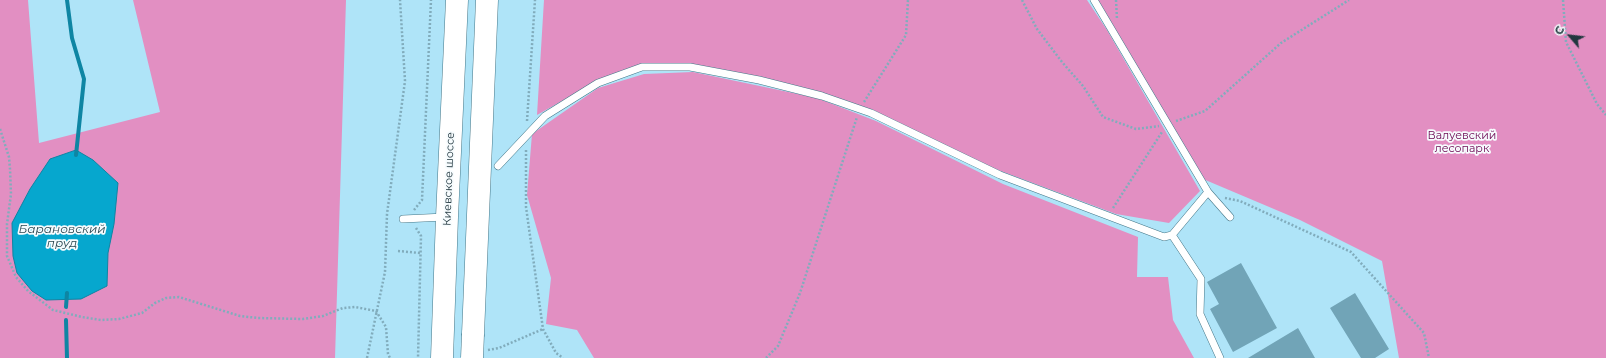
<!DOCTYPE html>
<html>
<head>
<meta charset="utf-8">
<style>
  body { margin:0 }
  #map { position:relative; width:1606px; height:358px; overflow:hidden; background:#afe4f8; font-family:Montserrat,sans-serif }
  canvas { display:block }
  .north { position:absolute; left:1550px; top:16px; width:40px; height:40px; -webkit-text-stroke:3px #f7fcfe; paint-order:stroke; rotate:298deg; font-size:11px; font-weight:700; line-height:16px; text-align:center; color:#22373f }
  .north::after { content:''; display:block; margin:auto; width:14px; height:18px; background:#22373f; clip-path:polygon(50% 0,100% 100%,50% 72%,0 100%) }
</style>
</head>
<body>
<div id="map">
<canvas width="1606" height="358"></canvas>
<div class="north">С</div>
</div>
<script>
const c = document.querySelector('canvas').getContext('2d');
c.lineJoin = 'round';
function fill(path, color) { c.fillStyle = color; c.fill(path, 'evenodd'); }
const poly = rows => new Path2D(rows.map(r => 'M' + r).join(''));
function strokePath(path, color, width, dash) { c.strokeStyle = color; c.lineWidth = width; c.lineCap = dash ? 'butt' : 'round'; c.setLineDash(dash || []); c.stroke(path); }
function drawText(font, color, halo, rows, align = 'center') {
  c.font = font + ' Montserrat,sans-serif'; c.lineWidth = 3.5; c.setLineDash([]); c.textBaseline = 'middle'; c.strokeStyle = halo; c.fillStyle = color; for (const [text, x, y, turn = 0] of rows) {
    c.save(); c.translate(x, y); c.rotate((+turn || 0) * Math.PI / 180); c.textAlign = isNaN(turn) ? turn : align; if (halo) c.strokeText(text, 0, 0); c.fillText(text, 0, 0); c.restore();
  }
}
fill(poly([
  [0,0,28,0,39,143,160,112,133,0,346,0,335,358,0,358],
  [544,0,1087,0,1107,30,1200,191,1169,223,1116,214,990,167,875,111,820,92,754,76,642,66,601,79,537,115],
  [1095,0,1606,0,1606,358,1399,358,1382,261,1300,220,1203,179],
  [693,72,817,98,876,121,1003,184,1138,237,1137,277,1168,277,1173,320,1194,358,594,358,577,330,546,324,551,278,527,195,532,134,598,88,644,74]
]), '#e28fc2');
const water = poly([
  [76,150,93,160,118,183,114,224,108,253,107,286,81,299,46,300,32,291,17,273,13,256,12,223,30,189,50,159,76,150]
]);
fill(water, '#06a7ce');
strokePath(water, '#0e85a3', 1);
strokePath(poly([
  [67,0,72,38,84,79,76,155],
  [66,307,67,293],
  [66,320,67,358]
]), '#0e85a3', 4);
fill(poly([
  [1241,263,1277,328,1233,352,1210,309,1219,304,1207,282],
  [1355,293,1389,349,1375,358,1361,358,1330,308],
  [1298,328,1315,358,1248,358]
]), '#71a4b7');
const service = poly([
  [1094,0,1208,192,1230,217],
  [498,166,545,116,598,83,642,67,690,67,759,80,822,96,871,113,1000,175,1164,237,1172,235,1208,192],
  [403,219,445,217],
  [1172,235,1201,279,1200,314,1220,358]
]);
const trunk = poly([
  [473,334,487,0],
  [442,358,447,217,457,0]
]);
strokePath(service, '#478', 8);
strokePath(trunk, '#478', 23);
strokePath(poly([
  [1022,0,1037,29,1062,62,1083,86,1103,117,1136,129,1159,126],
  [1116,0,1117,19],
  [1563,0,1566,42,1597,104,1606,115],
  [864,102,906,35,908,0],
  [527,121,535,0],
  [1176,121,1205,111,1281,43,1349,0],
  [0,129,9,157,10,169,11,194,7,224,7,256,16,277,28,291,53,310,82,317,101,320,119,319,142,313,155,303,166,298,179,297,240,316,258,318,303,319,323,316,343,308,355,307,376,311,386,327,388,354,390,358],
  [526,150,526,207,543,329,556,353,563,358],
  [1225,198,1240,201,1351,252,1424,333,1429,358],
  [1113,208,1162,132],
  [414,210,422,200,431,0],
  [416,228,421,236,418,358],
  [398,251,420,253],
  [488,350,499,348,543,329],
  [367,358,385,272,387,214,405,81,400,0],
  [766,358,778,346,800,293,857,117]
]), '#81acbc', 2.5, [2, 2]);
strokePath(service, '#fff', 7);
strokePath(trunk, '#fff', 22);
const trunkBridge = poly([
  [472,358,473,334]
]);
strokePath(trunkBridge, '#478', 23, []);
strokePath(trunkBridge, '#fff', 22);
drawText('11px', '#6b0551', '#f7fcfe', [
  ["Валуевский",1462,136],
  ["лесопарк",1462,149]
]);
drawText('11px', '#22373f', '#f7fcfe', [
  ["Киевское шоссе",449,179,-88]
]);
drawText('italic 12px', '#2b4751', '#f7fcfe', [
  ["Барановский",62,229],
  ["пруд",62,243]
]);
</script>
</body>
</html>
